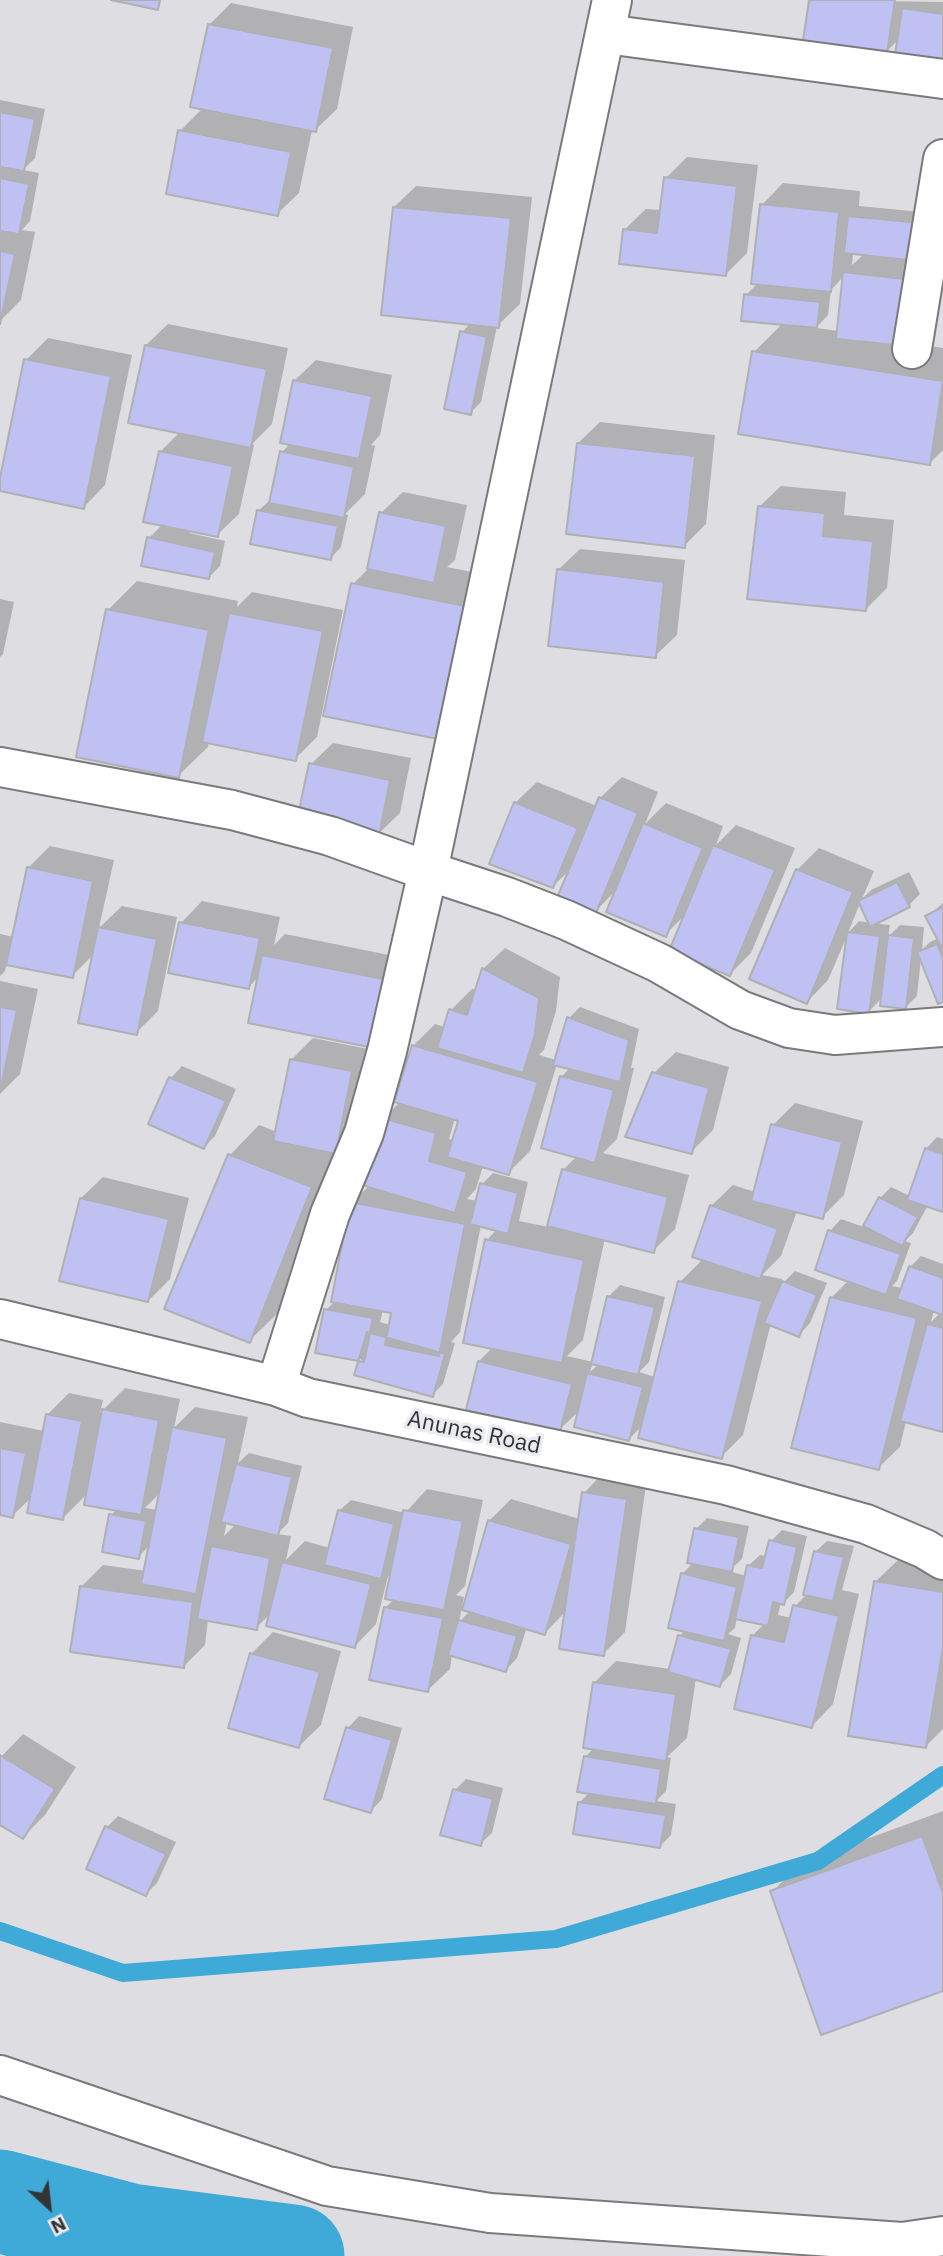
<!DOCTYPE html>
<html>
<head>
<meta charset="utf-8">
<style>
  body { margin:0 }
  #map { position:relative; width:943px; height:2256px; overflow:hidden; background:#dedee2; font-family:"IBM Plex Sans",sans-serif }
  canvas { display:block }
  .north { position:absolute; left:14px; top:2172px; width:70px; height:70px; -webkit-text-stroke:5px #ebecef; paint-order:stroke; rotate:153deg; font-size:19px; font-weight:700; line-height:28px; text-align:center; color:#343436 }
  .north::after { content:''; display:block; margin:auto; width:24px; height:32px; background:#343436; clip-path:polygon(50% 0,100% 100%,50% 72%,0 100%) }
</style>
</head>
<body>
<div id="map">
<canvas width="943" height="2256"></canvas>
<div class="north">N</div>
</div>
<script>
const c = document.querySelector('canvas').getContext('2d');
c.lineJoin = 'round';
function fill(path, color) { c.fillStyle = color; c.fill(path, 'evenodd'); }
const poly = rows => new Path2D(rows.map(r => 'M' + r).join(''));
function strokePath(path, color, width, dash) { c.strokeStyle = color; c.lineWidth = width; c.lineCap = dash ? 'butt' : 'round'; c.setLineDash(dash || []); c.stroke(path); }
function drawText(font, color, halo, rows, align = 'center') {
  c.font = font + ' "IBM Plex Sans",sans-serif'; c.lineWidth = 7; c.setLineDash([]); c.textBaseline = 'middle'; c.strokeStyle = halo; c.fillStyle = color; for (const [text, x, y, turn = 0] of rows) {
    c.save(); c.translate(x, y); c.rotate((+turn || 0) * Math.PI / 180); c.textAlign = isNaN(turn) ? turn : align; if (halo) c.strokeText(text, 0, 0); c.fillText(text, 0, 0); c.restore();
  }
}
fill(poly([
  [810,0,943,2,943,60,900,38,887,51],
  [231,3,353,27,337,109,315,130,312,130,299,193,277,214,180,131,203,108,209,25],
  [0,100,45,109,35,158,23,170,39,173,30,221,22,230,35,232,21,300,0,321],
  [687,157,758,165,747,253,725,275,624,230,646,209,661,210,666,178],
  [783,183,860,191,859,206,932,213,907,342,943,348,943,450,930,463,754,352,783,323,746,295,758,283,762,205],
  [853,253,864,254,852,265],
  [844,276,839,331,816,328,828,315,831,290],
  [416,186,532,197,520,304,497,326,481,402,470,413,462,332,471,323,394,207],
  [168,324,288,348,272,424,252,444,254,445,239,514,217,535,190,530,189,533,225,541,220,566,209,577,149,538,163,524,160,452,180,432,146,345],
  [48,338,132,355,105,485,84,507,0,489,26,360],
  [316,360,392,375,380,435,371,445,375,446,365,494,345,514,348,515,341,547,330,559,258,511,270,500,272,500,282,452,291,443,294,381],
  [600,422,715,435,706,524,684,546,578,443],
  [781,486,846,492,844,515,894,520,887,588,865,610,759,507],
  [403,492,467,505,455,560,447,567,493,576,467,708,353,584,370,567,381,513],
  [580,549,685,560,677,635,655,656,558,570],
  [137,581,238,601,237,607,252,592,343,610,317,737,295,759,209,741,208,747,178,776,108,610],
  [0,599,14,602,3,654,0,657],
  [333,743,411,758,400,813,378,834,311,764],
  [622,777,658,792,645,824,666,803,723,826,716,845,736,825,795,848,751,953,730,974,686,914,665,935,617,889,596,911,572,868,553,886,515,803,537,782,597,806,600,798],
  [50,846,114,860,99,928,122,906,177,917,158,1011,136,1033,94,954,72,976,7,963,5,971,0,976,0,934,14,937,28,868],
  [819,848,874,871,862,899,871,890,909,872,920,894,909,905,872,923,890,925,888,937,900,925,924,927,922,950,930,942,939,938,927,917,943,903,943,1000,921,958,917,996,906,1007,883,997,868,1012,847,936,828,980,807,1002,797,870],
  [860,903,870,923,859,921,848,933],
  [202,901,280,917,274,945,285,934,404,958,390,1023,259,976,248,988,181,923],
  [505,948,560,977,556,1011,544,1050,539,1055,556,1060,569,1018,580,1007,639,1029,631,1068,634,1068,617,1139,603,1153,689,1175,675,1229,653,1251,605,1238,583,1340,567,1356,593,1362,590,1372,599,1364,593,1362,609,1296,620,1285,665,1297,649,1362,639,1372,655,1377,680,1282,703,1259,711,1206,733,1185,755,1192,773,1125,795,1103,863,1121,844,1195,822,1217,797,1211,781,1256,762,1275,782,1279,781,1285,795,1271,827,1283,810,1323,799,1335,771,1323,743,1435,721,1457,643,1425,629,1439,580,1410,559,1430,479,1361,493,1347,487,1240,497,1229,481,1225,460,1332,451,1342,455,1343,443,1384,432,1395,361,1360,326,1310,335,1301,351,1203,369,1186,383,1119,400,1102,413,1046,435,1024,445,1027,451,1010,472,989,477,990,483,969],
  [557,1064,571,1067,561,1077,577,1156,563,1170,549,1227,519,1221,528,1182,493,1173,482,1184,478,1201,467,1199,476,1189,483,1166,508,1173,530,1151],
  [455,1118,460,1119,454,1141,449,1139],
  [383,1310,393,1311,390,1325,380,1322],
  [0,981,38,989,20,1074,0,1094],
  [313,1038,373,1050,357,1131,333,1155,340,1158,279,1312,249,1341,167,1308,230,1155,259,1125,277,1132,292,1059],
  [676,1052,729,1067,713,1130,691,1152,654,1073],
  [182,1066,236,1089,215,1136,204,1147,151,1123,171,1078],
  [937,1137,943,1139,943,1210,928,1205,913,1233,905,1241,911,1243,897,1281,892,1286,902,1288,910,1267,921,1256,943,1264,943,1430,906,1421,900,1447,878,1468,831,1298,849,1280,817,1269,830,1231,841,1219,864,1227,880,1198,891,1187,910,1196,926,1149],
  [934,1310,941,1312,931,1322],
  [103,1177,189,1198,170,1279,148,1301,81,1198],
  [125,1388,180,1399,174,1428,195,1407,248,1417,238,1463,249,1453,302,1466,288,1523,277,1534,291,1536,286,1560,305,1541,330,1548,339,1511,351,1500,405,1513,427,1489,483,1500,465,1586,456,1595,464,1597,459,1622,470,1611,489,1521,511,1499,580,1519,584,1493,605,1471,647,1478,625,1632,603,1654,566,1611,545,1633,527,1627,517,1658,506,1670,452,1654,450,1669,428,1690,385,1608,394,1599,391,1577,388,1576,376,1624,355,1646,271,1613,256,1628,208,1620,205,1645,183,1667,81,1587,103,1565,146,1571,151,1544,138,1557,111,1515,117,1509,88,1493,63,1518,32,1497,12,1516,0,1513,0,1422,44,1431,47,1415,69,1393,103,1400,100,1413],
  [161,1492,158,1510,145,1508],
  [227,1522,236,1524,224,1536],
  [707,1518,749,1526,742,1559,729,1571,746,1576,748,1566,760,1555,767,1556,771,1541,782,1530,807,1536,794,1592,783,1603,781,1602,778,1615,792,1618,795,1606,807,1594,815,1552,827,1541,854,1546,842,1590,859,1594,833,1704,812,1726,752,1636,764,1624,737,1617,735,1628,728,1634,741,1638,731,1674,720,1685,696,1678,687,1738,667,1757,671,1758,666,1791,656,1801,676,1804,671,1835,660,1846,580,1802,590,1792,585,1757,594,1748,595,1682,616,1661,670,1669,680,1636,685,1630,682,1574,694,1562,696,1529],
  [898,1560,943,1568,943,1729,925,1747,876,1581],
  [273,1632,341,1651,321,1725,299,1746,251,1654],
  [359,1716,402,1728,382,1799,371,1811,348,1728],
  [23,1734,76,1767,45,1815,23,1837,0,1823,0,1758],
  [466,1779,503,1788,492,1833,480,1844,455,1790],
  [943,1811,943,1989,772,1892,801,1863],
  [118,1816,176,1842,157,1883,146,1894,107,1827]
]), '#0003');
strokePath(poly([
  [0,1931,123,1973,556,1939,818,1861,943,1775]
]), '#3fa9d8', 18);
strokePath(poly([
  [0,2201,130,2235,293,2256]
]), '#3fa9d8', 103);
const building = poly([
  [111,0,160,0,158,10,111,0],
  [809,0,895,0,887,53,803,41,809,0],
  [902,8,943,14,943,62,895,55,902,8],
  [208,24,333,48,316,132,190,107,208,24],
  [0,112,35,119,24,171,0,167,0,112],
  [178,130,291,152,278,216,166,194,178,130],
  [664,177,737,186,726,276,619,264,623,229,657,233,664,177],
  [0,178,29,184,19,234,0,231,0,178],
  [760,204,839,212,831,292,751,284,760,204],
  [393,207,511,218,499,328,381,315,393,207],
  [848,216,921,223,917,261,844,253,848,216],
  [0,251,15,254,0,324,0,251],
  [843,272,913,280,906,346,836,339,843,272],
  [744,294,820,302,817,328,741,321,744,294],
  [460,331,487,337,471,415,444,409,460,331],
  [145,345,267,369,251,448,128,423,145,345],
  [752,351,943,381,930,465,738,434,752,351],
  [24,359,111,376,84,509,0,491,0,478,24,359],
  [293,380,372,396,359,459,280,443,293,380],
  [577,443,695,456,685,548,566,534,577,443],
  [159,451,233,466,218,537,143,522,159,451],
  [280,451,354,467,344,518,269,503,280,451],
  [758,506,825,513,823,536,873,541,866,611,747,599,758,506],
  [257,510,338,526,331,560,250,544,257,510],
  [379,512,446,526,434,583,367,569,379,512],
  [147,537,215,552,209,579,141,566,147,537],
  [557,569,664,582,656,658,548,646,557,569],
  [351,583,465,606,438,739,323,716,351,583],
  [106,609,209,630,179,778,76,757,106,609],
  [229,613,323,631,296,761,202,742,229,613],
  [309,763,390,780,379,836,297,820,309,763],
  [599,797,638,813,596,913,557,898,599,797],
  [514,802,578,828,553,888,489,864,514,802],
  [643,823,703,848,666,937,606,912,643,823],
  [713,845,775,870,730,976,669,951,713,845],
  [27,867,93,881,73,978,6,965,27,867],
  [796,869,853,892,807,1004,749,979,796,869],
  [897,882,910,907,870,927,858,901,897,882],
  [943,907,943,950,925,916,943,907],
  [179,922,260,938,249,989,168,973,179,922],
  [98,927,157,939,137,1035,78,1023,98,927],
  [847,932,880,936,869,1014,837,1009,847,932],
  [888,935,914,938,906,1009,880,1006,888,935],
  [937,944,943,958,943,1002,938,1004,917,952,937,944],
  [262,955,383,979,369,1047,248,1023,262,955],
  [482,968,539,998,535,1034,523,1073,437,1048,449,1009,467,1015,482,968],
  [0,1007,17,1010,0,1092,0,1007],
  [567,1017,629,1040,620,1082,553,1065,567,1017],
  [412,1045,538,1082,509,1175,447,1157,458,1121,394,1102,412,1045],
  [290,1059,352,1071,336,1154,273,1141,290,1059],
  [652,1072,709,1088,692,1154,625,1137,652,1072],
  [560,1076,614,1090,595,1163,541,1148,560,1076],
  [169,1077,226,1101,204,1149,148,1124,169,1077],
  [382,1118,436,1133,429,1161,467,1172,455,1213,362,1185,382,1118],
  [771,1124,842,1142,823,1219,751,1201,771,1124],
  [925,1148,943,1154,943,1212,907,1200,925,1148],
  [228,1154,312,1187,250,1343,164,1309,228,1154],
  [562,1169,668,1197,654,1253,547,1226,562,1169],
  [480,1183,518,1193,508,1234,470,1224,480,1183],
  [879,1197,918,1217,902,1246,863,1226,879,1197],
  [80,1198,169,1219,148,1302,59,1281,80,1198],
  [350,1202,465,1224,439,1356,385,1345,391,1313,331,1302,350,1202],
  [710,1205,778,1229,760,1279,692,1257,710,1205],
  [828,1230,901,1254,886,1295,815,1270,828,1230],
  [485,1239,584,1260,562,1363,463,1343,485,1239],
  [909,1266,943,1278,943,1315,897,1299,909,1266],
  [678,1281,762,1301,722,1459,638,1438,678,1281],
  [782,1281,817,1295,799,1337,764,1323,782,1281],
  [607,1296,655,1307,638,1375,591,1364,607,1296],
  [830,1297,917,1318,879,1470,791,1448,830,1297],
  [324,1309,373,1318,364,1362,315,1353,324,1309],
  [927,1324,943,1328,943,1432,900,1421,927,1324],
  [367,1332,445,1354,433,1397,354,1375,367,1332],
  [478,1361,572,1384,560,1432,466,1410,478,1361],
  [587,1373,643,1387,629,1441,574,1427,587,1373],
  [102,1409,159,1420,141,1515,84,1505,102,1409],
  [46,1414,82,1421,63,1520,27,1513,46,1414],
  [172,1427,227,1438,196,1594,141,1584,172,1427],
  [0,1448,26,1453,13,1518,0,1515,0,1448],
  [236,1464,292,1477,278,1536,221,1522,236,1464],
  [582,1492,627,1499,604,1656,559,1649,582,1492],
  [338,1510,394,1524,381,1579,324,1565,338,1510],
  [403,1510,463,1521,444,1610,385,1599,403,1510],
  [109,1514,146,1521,139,1559,102,1552,109,1514],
  [488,1520,571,1544,545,1635,462,1610,488,1520],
  [694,1528,739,1537,732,1572,687,1563,694,1528],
  [769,1540,797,1547,784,1605,773,1602,768,1626,735,1619,747,1565,762,1568,769,1540],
  [211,1546,270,1558,257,1630,197,1619,211,1546],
  [814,1551,844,1557,833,1601,803,1595,814,1551],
  [282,1562,371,1584,355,1648,266,1626,282,1562],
  [681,1573,737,1587,724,1641,668,1628,681,1573],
  [874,1581,943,1592,943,1648,926,1748,848,1736,874,1581],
  [80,1586,193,1602,184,1668,70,1652,80,1586],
  [793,1605,839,1616,812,1728,734,1709,751,1635,784,1642,793,1605],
  [384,1607,443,1618,428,1692,369,1680,384,1607],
  [458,1620,517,1636,506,1672,448,1655,458,1620],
  [678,1635,731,1649,720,1687,668,1672,678,1635],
  [250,1653,320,1672,299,1748,228,1728,250,1653],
  [593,1682,676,1694,666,1761,583,1748,593,1682],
  [346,1727,392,1740,371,1813,324,1799,346,1727],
  [0,1755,55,1789,23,1839,0,1825,0,1755],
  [584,1756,661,1769,656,1804,577,1792,584,1756],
  [453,1789,493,1799,481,1846,440,1835,453,1789],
  [578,1802,666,1815,660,1848,573,1834,578,1802],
  [105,1826,166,1854,146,1896,86,1869,105,1826],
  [922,1836,943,1893,943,1991,821,2035,770,1891,922,1836]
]);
fill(building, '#bfc1f3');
strokePath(building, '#afb0b3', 2);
const minor = poly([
  [606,34,943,79],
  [912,349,943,159],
  [0,767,232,810,330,836,428,871,507,897,566,920,659,963,740,1010,789,1028,835,1035,943,1027],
  [0,2075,327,2186,490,2213,902,2242,943,2236]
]);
const tertiary = poly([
  [0,1319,276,1386,308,1398,726,1485,866,1524,925,1549,943,1560],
  [276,1386,330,1214,364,1133,387,1051,428,871,612,0]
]);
strokePath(minor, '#7a7a7d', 42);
strokePath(tertiary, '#7a7a7d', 42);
strokePath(minor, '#fff', 38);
strokePath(tertiary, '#fff', 38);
drawText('23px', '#343436', '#ebecef', [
  ["Anunas Road",474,1433,12]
]);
</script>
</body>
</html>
